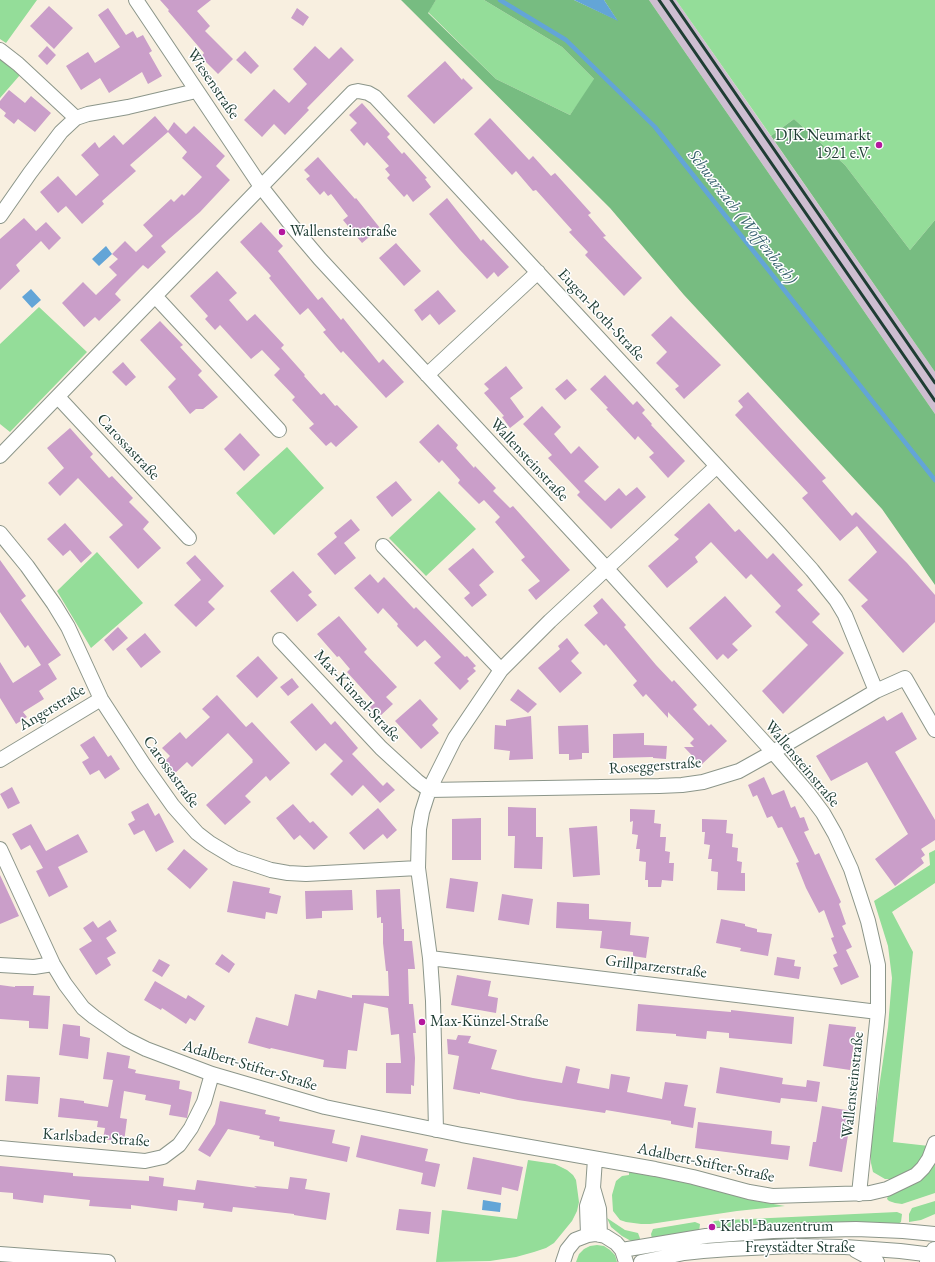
<!DOCTYPE html>
<html>
<head>
<meta charset="utf-8">
<style>
  body { margin:0 }
  canvas { display:block; background:#f8efe0 }
</style>
</head>
<body>
<canvas width="935" height="1262"></canvas>
<script>
const c = document.querySelector('canvas').getContext('2d');
c.lineJoin = 'round';
function fill(path, color) { c.fillStyle = color; c.fill(path, 'evenodd'); }
const poly = rows => new Path2D(rows.map(r => 'M' + r).join(''));
function strokePath(path, color, width, dash) { c.strokeStyle = color; c.lineWidth = width; c.lineCap = dash ? 'butt' : 'round'; c.setLineDash(dash || []); c.stroke(path); }
function drawText(font, color, halo, rows, align = 'center') {
  c.font = font + ' "EB Garamond",serif'; c.lineWidth = 3; c.setLineDash([]); c.textBaseline = 'middle'; c.strokeStyle = halo; c.fillStyle = color; for (const [text, x, y, turn = 0] of rows) {
    c.save(); c.translate(x, y); c.rotate((+turn || 0) * Math.PI / 180); c.textAlign = isNaN(turn) ? turn : align; if (halo) c.strokeText(text, 0, 0); c.fillText(text, 0, 0); c.restore();
  }
}
fill(poly([
  [649,0,676,0,935,372,935,414]
]), '#cebed1');
fill(poly([
  [0,0,37,0,6,43,0,39],
  [436,0,484,0,562,47,595,80,570,115,496,79,428,12],
  [676,0,935,0,935,220,910,250,845,165,794,119,771,136],
  [0,58,20,75,0,98],
  [39,307,87,352,10,432,0,424,0,344],
  [287,447,324,488,274,535,236,493],
  [439,491,476,529,426,576,389,538],
  [97,552,143,603,91,648,57,591],
  [935,850,935,883,892,912,913,952,893,1142,929,1146,918,1165,911,1171,893,1179,885,1179,873,1172,871,1163,871,1142,888,1027,892,978,888,946,874,901,930,865,929,853],
  [528,1160,555,1164,567,1170,573,1175,576,1180,579,1202,577,1211,572,1221,554,1243,546,1248,534,1252,516,1257,490,1261,436,1262,442,1210,517,1219],
  [935,1162,935,1193,902,1204,895,1203,889,1201,887,1199,888,1196],
  [629,1172,637,1172,703,1186,756,1201,785,1206,737,1211,650,1224,641,1224,626,1222,620,1220,613,1211,612,1195,616,1181,622,1176,629,1175],
  [935,1201,935,1214,921,1220,909,1222,909,1214,912,1208],
  [897,1212,902,1214,901,1222,898,1224,712,1229,711,1224,714,1221,728,1220],
  [607,1218,625,1230,638,1233,641,1241,635,1242,631,1241,622,1236,611,1227],
  [695,1222,700,1224,699,1232,652,1239,651,1234,653,1229],
  [597,1245,604,1246,610,1250,615,1255,617,1262,576,1262,579,1254,584,1249,590,1246]
]), '#94dd99');
fill(poly([
  [401,0,436,0,428,13,496,79,570,115,594,79,562,47,484,0,574,0,617,20,604,0,649,0,935,414,935,585,882,509,684,295,610,208],
  [794,119,845,165,910,250,935,220,935,372,771,136]
]), '#77bc81');
fill(poly([
  [574,0,604,0,618,21],
  [106,246,112,254,99,266,92,259],
  [31,289,41,300,32,308,22,297],
  [483,1200,501,1203,500,1212,482,1210]
]), '#63a5d7');
strokePath(poly([
  [500,0,566,40,655,127,935,480]
]), '#63a5d7', 4.5);
fill(poly([
  [160,0,211,0,197,11,210,26,205,31,233,59,218,74,201,57,204,53,168,11,169,10],
  [49,6,73,28,54,49,30,26],
  [108,8,126,35,133,31,137,38,143,35,152,51,149,53,162,76,148,84,142,72,109,93,100,78,81,90,66,66,88,52,95,63,120,47,98,15],
  [297,8,309,17,303,26,291,18],
  [47,46,56,55,47,65,38,56],
  [315,46,329,59,341,47,354,60,307,108,309,110,285,135,274,124,262,137,244,120,274,89,289,103,307,84,293,69],
  [245,51,259,66,251,74,236,60],
  [445,61,462,80,463,78,473,88,434,124,407,96],
  [9,90,25,103,31,96,51,113,35,132,18,119,14,124,4,116,6,113,0,108,0,101],
  [362,103,390,134,387,137,402,154,404,152,427,178,425,179,431,187,413,202,407,194,404,197,387,178,390,175,385,169,389,166,367,142,364,146,350,130,357,123,349,115],
  [155,116,168,131,174,122,186,134,194,126,225,156,216,166,230,180,200,212,161,246,166,252,148,269,143,265,120,288,115,294,121,300,99,321,95,317,84,327,62,303,83,282,96,295,117,275,109,267,118,259,112,254,125,241,136,252,153,236,143,225,171,199,174,202,182,194,184,196,202,177,182,158,187,152,168,132,130,165,136,171,102,201,104,204,82,224,66,206,58,213,40,192,58,176,76,196,99,175,81,155,95,142,99,148,114,135,123,145],
  [490,118,529,160,533,156,551,176,555,173,591,213,588,215,606,236,603,237,642,278,624,296,585,255,588,252,569,232,572,230,536,190,533,191,516,171,512,175,474,134],
  [318,157,355,199,356,198,380,228,362,243,343,220,348,216,331,194,328,196,324,191,320,195,306,179,310,176,304,170],
  [447,198,481,241,483,239,509,267,498,277,494,272,487,279,460,250,429,214],
  [24,218,36,231,46,222,61,238,49,250,41,241,16,265,20,271,0,290,0,239],
  [261,222,283,246,278,251,318,300,322,297,341,320,343,318,379,363,383,359,404,382,386,398,343,351,341,353,323,332,326,330,308,308,300,315,269,278,271,276,240,242],
  [396,243,421,271,404,286,379,258],
  [217,271,237,293,229,300,247,321,255,314,284,345,281,348,305,375,304,376,321,395,324,393,335,406,337,405,358,427,336,447,331,442,326,446,309,428,314,424,292,400,295,397,274,375,280,369,262,350,251,359,220,325,215,330,205,319,208,316,190,296],
  [438,290,456,311,439,325,430,314,422,321,414,310],
  [671,316,721,365,684,399,675,389,679,386,656,363,667,352,651,335],
  [160,321,183,345,180,347,202,371,198,375,218,397,203,409,196,409,190,414,168,387,176,379,140,340],
  [123,362,136,377,126,386,112,372],
  [506,366,523,388,510,398,524,417,510,428,502,417,504,416,484,393,489,389,484,384],
  [605,375,633,405,637,401,645,410,642,413,652,424,651,425,685,461,668,478,649,457,654,453,638,436,635,440,606,409,608,408,590,389],
  [567,379,577,390,565,400,555,389],
  [748,392,826,478,822,481,852,516,856,512,907,563,935,595,935,622,903,653,861,606,868,600,848,580,877,552,857,526,840,541,802,498,808,493,735,415,743,407,738,401],
  [542,406,561,427,554,434,571,454,579,446,599,467,584,481,605,501,619,488,626,496,637,487,646,497,611,529,577,495,580,492,548,458,552,455,523,424],
  [438,424,458,445,456,448,474,468,475,466,496,488,493,491,510,508,513,506,570,570,536,600,528,590,540,581,521,560,525,557,495,522,500,517,484,500,479,504,458,483,460,480,442,460,439,463,419,442],
  [70,428,93,454,90,457,109,478,112,476,133,498,129,502,149,522,143,529,161,548,138,569,109,537,123,525,78,478,60,496,48,483,64,468,47,448],
  [240,433,260,455,244,471,224,449],
  [396,481,412,500,392,517,376,497],
  [709,503,735,532,739,529,767,559,773,553,803,585,797,590,820,614,812,622,844,653,783,714,762,691,808,645,775,612,781,606,751,574,746,579,711,542,695,557,698,562,667,588,648,566,679,539,674,535],
  [351,519,360,530,344,543,356,558,335,575,317,554,337,537,334,533],
  [65,523,92,553,81,563,70,550,63,556,47,539],
  [473,548,494,572,479,585,487,595,472,607,464,598,470,593,448,569],
  [195,555,224,586,208,602,215,609,196,627,174,605,201,580,186,563],
  [0,560,26,596,21,600,61,655,48,664,57,679,39,691,44,699,23,712,27,717,16,724,0,698,0,662,13,683,41,665,28,645,25,648,0,612],
  [293,571,312,592,308,595,317,605,297,622,270,591],
  [370,574,378,583,384,577,414,609,416,607,465,657,467,656,476,666,473,668,476,671,467,679,469,681,460,690,434,663,441,657,425,640,417,647,397,626,398,624,383,608,378,614,354,588],
  [725,596,752,626,732,644,738,650,728,659,723,654,717,660,689,628],
  [602,598,626,625,624,627,656,665,672,682,674,680,697,705,693,709,709,726,711,724,727,741,701,765,684,747,694,747,690,743,694,739,668,712,668,718,646,694,643,697,633,685,637,681,606,644,604,646,584,625,598,613,593,606],
  [339,616,367,649,364,652,397,687,386,697,393,704,379,717,370,707,375,703,347,672,350,669,339,656,337,657,317,634],
  [118,627,128,638,113,651,104,640],
  [145,633,161,652,141,668,126,649],
  [567,638,579,653,571,661,582,673,560,693,538,668,560,649,558,646],
  [258,656,278,678,257,698,236,676],
  [292,678,299,687,288,696,280,687],
  [518,689,537,704,528,713,510,700],
  [217,695,246,727,252,722,290,763,270,781,266,776,245,796,251,802,225,825,206,805,253,762,252,761,253,760,228,733,192,767,187,762,174,774,163,763,170,756,162,748,180,732,186,739,210,717,202,709],
  [420,699,438,719,432,725,439,733,421,749,395,721],
  [312,703,331,725,335,721,358,748,352,754,383,786,387,782,395,790,380,803,363,785,352,796,330,774,343,761,325,743,316,751,290,722],
  [902,712,917,739,895,752,935,820,935,840,921,849,925,855,921,858,924,863,895,886,875,859,908,834,867,762,831,781,816,756,884,716,887,721],
  [531,716,533,759,509,760,510,751,494,749,495,725,506,726,506,720],
  [588,725,589,753,582,753,582,759,569,760,569,754,559,754,558,726],
  [644,733,644,745,667,746,666,759,653,758,653,757,613,758,613,734],
  [94,736,108,757,111,755,120,769,105,779,99,770,90,775,82,762,89,758,80,745],
  [764,777,772,795,784,790,791,808,795,806,800,818,804,817,809,830,804,832,815,855,819,853,841,902,839,904,846,924,842,926,852,947,846,950,859,977,841,985,833,968,838,966,833,955,837,953,831,938,834,937,824,910,819,913,806,888,796,863,799,862,782,827,778,828,772,816,767,818,757,795,753,797,748,785],
  [12,787,20,803,8,809,0,794],
  [148,803,155,816,159,813,174,842,156,852,144,830,134,835,128,824,135,820,131,812],
  [293,804,310,823,313,821,328,837,314,850,300,835,294,840,276,818],
  [508,807,536,808,536,837,543,837,542,869,514,868,515,836,508,836],
  [378,808,397,830,387,839,383,834,364,850,349,833],
  [630,809,655,810,654,823,661,824,660,837,666,837,665,851,670,852,669,863,674,863,673,881,662,880,661,887,648,887,648,880,645,880,646,862,639,861,640,849,636,849,638,835,632,834,633,821,630,822],
  [481,818,481,860,452,860,452,819],
  [702,819,727,820,726,833,733,834,732,847,738,848,737,861,742,862,741,873,745,873,745,891,717,890,718,872,711,871,712,859,708,859,710,845,704,844,705,832,702,832],
  [31,824,46,851,78,834,88,852,58,867,68,887,49,897,36,871,43,868,30,845,21,850,12,834],
  [597,826,600,875,573,877,569,828],
  [184,849,208,869,190,889,167,869],
  [0,875,19,916,0,924],
  [450,878,478,882,474,912,446,908],
  [233,881,270,888,269,893,281,896,277,914,266,912,265,919,227,912],
  [400,889,402,929,404,929,404,941,412,941,415,969,408,969,409,1004,413,1004,416,1033,413,1033,415,1058,414,1086,411,1085,411,1094,386,1093,386,1063,401,1063,399,1034,391,1035,388,1008,364,1003,357,1051,348,1050,346,1069,323,1067,324,1060,271,1048,270,1049,248,1043,256,1017,288,1026,295,994,316,999,318,990,352,998,352,995,389,996,388,971,386,971,383,943,383,923,381,923,381,917,377,918,376,890],
  [352,890,353,910,322,911,322,918,306,919,305,891],
  [502,894,533,899,529,925,498,920],
  [557,902,589,904,589,919,631,922,630,935,649,937,646,958,633,956,633,952,600,948,602,931,556,928],
  [721,919,745,924,745,926,757,929,757,932,772,934,768,956,740,951,741,948,716,943],
  [110,920,117,931,106,938,116,953,107,958,111,965,96,975,79,949,92,941,83,928,93,921,98,928],
  [222,954,235,964,229,973,215,964],
  [777,957,795,960,794,966,801,967,799,979,774,975],
  [159,959,170,965,162,977,152,971],
  [457,975,491,981,488,996,498,998,496,1013,451,1005],
  [155,981,186,999,188,995,205,1006,195,1021,190,1018,186,1024,162,1008,161,1010,144,1000],
  [0,985,15,987,15,986,34,986,33,995,50,996,48,1029,29,1028,29,1021,0,1019],
  [638,1004,731,1012,731,1010,794,1017,792,1044,729,1038,729,1033,707,1031,706,1039,676,1036,676,1034,636,1031],
  [63,1024,80,1026,80,1036,90,1038,88,1059,59,1055],
  [829,1024,856,1027,850,1070,823,1066],
  [458,1035,471,1036,468,1043,497,1050,491,1069,533,1078,562,1083,566,1066,580,1069,577,1083,609,1089,611,1074,630,1077,627,1092,662,1099,665,1082,688,1085,684,1106,696,1108,693,1128,671,1124,671,1121,606,1110,605,1113,518,1100,480,1092,480,1094,453,1089,459,1056,448,1054,447,1039,456,1040],
  [107,1052,130,1056,128,1068,136,1070,135,1073,180,1081,179,1089,192,1092,187,1118,169,1115,171,1105,145,1100,146,1095,124,1091,120,1118,127,1119,124,1142,103,1139,105,1128,97,1127,98,1121,58,1117,60,1098,84,1101,84,1103,108,1107,113,1080,103,1079],
  [720,1067,783,1078,782,1084,806,1087,807,1080,820,1082,817,1102,781,1098,780,1103,716,1093],
  [7,1075,40,1077,38,1104,5,1101],
  [220,1101,266,1110,265,1114,280,1117,279,1121,335,1130,332,1143,350,1147,347,1162,274,1146,274,1142,259,1139,260,1136,228,1129,210,1157,198,1150,215,1124],
  [822,1106,852,1111,842,1172,809,1166,813,1142,816,1142],
  [698,1122,772,1131,771,1144,790,1146,788,1160,695,1148],
  [361,1135,428,1149,425,1161,440,1164,435,1187,421,1184,423,1173,356,1157],
  [473,1157,523,1167,518,1191,502,1187,501,1195,467,1189],
  [0,1166,73,1173,73,1176,149,1181,149,1176,164,1178,163,1186,195,1190,197,1180,257,1188,254,1186,288,1189,290,1177,307,1179,305,1189,330,1193,326,1220,294,1215,294,1214,233,1207,232,1212,203,1208,204,1203,178,1200,177,1211,131,1205,131,1209,89,1206,90,1200,44,1195,43,1203,13,1199,13,1193,0,1192],
  [399,1209,431,1212,429,1234,396,1230]
]), '#ca9ec9');
const minor = poly([
  [136,0,262,188,292,226,320,259,607,569,773,752,808,793,823,813,835,834,851,869,868,921,878,965,878,1012,859,1194],
  [0,50,18,64,76,118],
  [0,216,30,173,61,132,76,118,88,114,128,107,196,91],
  [155,296,279,430],
  [427,375,538,272],
  [58,397,189,538],
  [0,456,347,98,353,92,358,91,368,93,375,97,404,128,779,533,812,570,836,600,845,615,876,691],
  [0,533,27,566,54,604,68,627,101,699,144,765,173,806,197,833,210,843,235,858,271,870,288,873,306,874,418,868],
  [383,546,501,670],
  [280,640,381,748,417,781,429,790,659,786,682,785,703,782,739,771,773,752,876,691,905,678,935,730],
  [0,760,101,699],
  [0,849,53,964,65,984,83,1008,94,1017,126,1039,146,1049,212,1074,325,1107,349,1112,462,1135,655,1169,693,1177,749,1192,772,1196,870,1193,887,1189,916,1175,923,1168,929,1159,935,1143],
  [430,958,878,1012],
  [0,965,34,967,53,964],
  [436,1130,433,1001,430,958,418,868,419,829,422,812,429,790,455,738,501,670,550,621,717,466],
  [0,1148,145,1161,163,1157,179,1145,191,1128,204,1102,212,1074],
  [593,1188,599,1209,600,1235],
  [588,1235,587,1206,593,1188,595,1159],
  [622,1250,706,1236,773,1231,856,1229,903,1231,935,1234],
  [855,1250,877,1262],
  [0,1254,108,1262],
  [563,1262,567,1250,575,1240,588,1235,595,1234,605,1236,616,1243,622,1250,626,1262],
  [641,1262,684,1253,703,1251,730,1249,793,1246,845,1247,900,1251,933,1255]
]);
const major = poly([
  [929,1262,935,1251]
]);
strokePath(minor, '#8c968a', 16);
strokePath(major, '#8c968a', 20);
strokePath(minor, '#fff', 14);
strokePath(major, '#fff', 18);
strokePath(poly([
  [659,0,935,401],
  [671,0,935,383]
]), '#1f3d34', 3);
for (const [x, y, r, color] of [
  [879,145,4,"#b5179e"],
  [282,232,4,"#b5179e"],
  [422,1022,4,"#b5179e"],
  [712,1227,4,"#b5179e"]
]) { const dot = new Path2D(); dot.arc(x, y, r, 0, 2 * Math.PI); c.fillStyle = color; c.fill(dot); strokePath(dot, '#fff', 1.5); }
drawText('16px', '#1f3d34', '#fff', [
  ["Wiesenstraße",213,84,56],
  ["Eugen-Roth-Straße",601,315,47],
  ["Carossastraße",128,447,47],
  ["Wallensteinstraße",529,460,47],
  ["Max-Künzel-Straße",357,696,47],
  ["Angerstraße",52,708,-31],
  ["Wallensteinstraße",802,764,50],
  ["Roseggerstraße",655,766,-4],
  ["Carossastraße",171,772,54],
  ["Grillparzerstraße",656,967,7],
  ["Adalbert-Stifter-Straße",250,1066,17],
  ["Wallensteinstraße",853,1085,-84],
  ["Karlsbader Straße",96,1138,4],
  ["Adalbert-Stifter-Straße",706,1163,12],
  ["Freystädter Straße",800,1248]
]);
drawText('16px', '#1f3d34', '#fff', [
  ["DJK Neumarkt",871,136,"right"],
  ["1921 e.V.",871,154,"right"],
  ["Wallensteinstraße",290,232],
  ["Max-Künzel-Straße",430,1022],
  ["Klebl-Bauzentrum",720,1227]
], 'left');
drawText('italic 17px', '#37616d', '#fff', [
  ["Schwarzach (Woffenbach)",742,217,52]
]);
</script>
</body>
</html>
